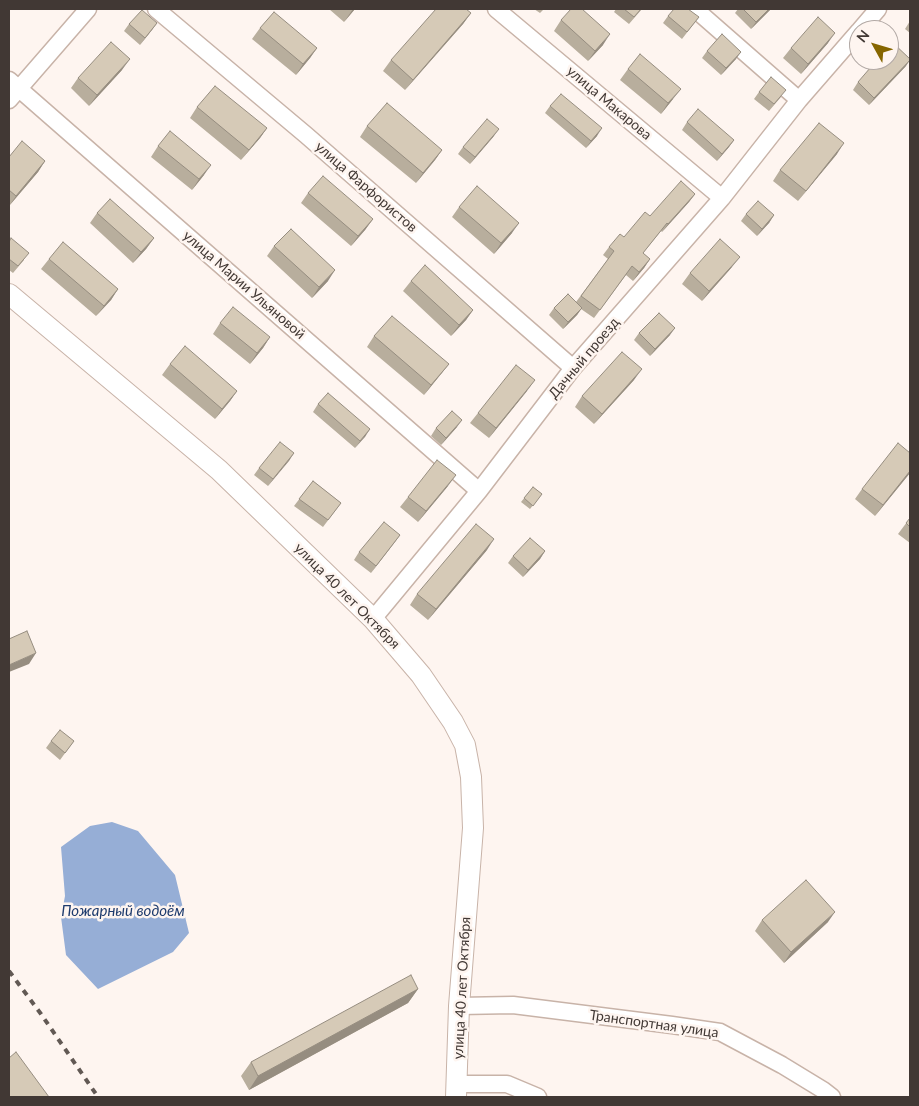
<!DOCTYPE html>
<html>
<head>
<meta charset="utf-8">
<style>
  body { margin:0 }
  #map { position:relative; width:919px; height:1106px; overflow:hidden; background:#fef5f0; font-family:Lato,sans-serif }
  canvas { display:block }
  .frame { position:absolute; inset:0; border:10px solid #413834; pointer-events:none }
  .north { position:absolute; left:849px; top:20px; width:50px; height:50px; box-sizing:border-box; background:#fef5f0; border:1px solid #b2a9a5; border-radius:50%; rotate:309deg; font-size:14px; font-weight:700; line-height:20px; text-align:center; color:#413834 }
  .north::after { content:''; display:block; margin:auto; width:18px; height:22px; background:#866600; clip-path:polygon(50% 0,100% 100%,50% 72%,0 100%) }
</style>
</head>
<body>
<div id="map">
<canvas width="919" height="1106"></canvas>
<div class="frame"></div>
<div class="north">N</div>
</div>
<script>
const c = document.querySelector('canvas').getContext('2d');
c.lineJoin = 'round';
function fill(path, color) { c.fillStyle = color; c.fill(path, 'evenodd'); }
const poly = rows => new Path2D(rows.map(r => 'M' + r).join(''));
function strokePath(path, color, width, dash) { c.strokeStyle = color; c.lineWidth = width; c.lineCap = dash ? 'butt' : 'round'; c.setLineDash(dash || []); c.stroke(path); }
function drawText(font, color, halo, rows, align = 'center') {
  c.font = font + ' Lato,sans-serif'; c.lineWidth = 5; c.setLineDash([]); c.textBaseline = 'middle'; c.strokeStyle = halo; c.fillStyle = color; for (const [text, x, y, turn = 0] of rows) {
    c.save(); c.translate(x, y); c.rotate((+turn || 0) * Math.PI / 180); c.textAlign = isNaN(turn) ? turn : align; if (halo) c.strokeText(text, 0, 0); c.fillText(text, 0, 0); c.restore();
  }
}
fill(poly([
  [112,822,138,831,175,875,189,933,173,952,98,989,66,955,61,917,65,896,61,847,90,826]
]), '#96aed6');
const minor = poly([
  [156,9,306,135,573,368],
  [496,9,722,198],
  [695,9,799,100],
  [860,30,878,9],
  [9,80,479,491],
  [9,100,88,9],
  [373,619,479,491,573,368,722,198,799,100,859,31],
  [459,1006,513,1005,672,1025,720,1032,782,1065,823,1090,832,1097],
  [457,1084,507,1084,538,1097]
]);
const tertiary = poly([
  [9,294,219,470,373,619,421,675,453,722,465,745,471,777,473,828,459,1006,456,1097]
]);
strokePath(minor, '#c8b3a8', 19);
strokePath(tertiary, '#c8b3a8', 22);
strokePath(minor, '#fff', 16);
strokePath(tertiary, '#fff', 20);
strokePath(poly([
  [9,971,41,1014,98,1097]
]), '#625954', 4, [6, 6]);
fill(poly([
  [329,9,355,9,344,22],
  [534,9,544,9,540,13],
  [616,9,642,9,629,24,614,12],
  [738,9,771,9,751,29,735,13],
  [471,13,463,24,405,90,383,71,391,60],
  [668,16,699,17,682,39,663,23],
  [561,20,603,45,588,61,554,31],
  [910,21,910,33,905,29],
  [157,23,140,45,124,31,129,24],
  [260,28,317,48,310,58,296,75,252,39],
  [828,43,801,74,783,58,791,48],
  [707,51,736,59,721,75,702,58],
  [906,66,869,105,853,90,858,82],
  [628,69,673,99,661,114,620,80],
  [122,70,89,106,71,88,78,78],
  [759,92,781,97,769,111,754,99],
  [550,106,597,136,586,148,545,113],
  [197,107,267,128,260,138,241,160,190,118],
  [687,122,734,140,729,147,717,161,682,130],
  [367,126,442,150,435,160,416,183,360,137],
  [494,136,470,164,458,154,463,147],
  [158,146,204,175,192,190,151,157],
  [837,154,798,201,773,181,780,170],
  [9,157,45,161,38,172,9,206],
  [308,193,373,219,365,230,351,246,301,203],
  [695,194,689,202,662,232,661,231,643,253,650,259,644,268,633,281,626,275,594,318,581,309,577,315,563,329,549,315,554,308,576,302,608,259,603,255,609,247,624,237,650,216],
  [459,207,512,233,494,254,452,217],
  [97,213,154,238,146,249,133,263,90,223],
  [746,214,774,215,769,223,757,236,741,221],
  [9,242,24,260,13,273,9,270],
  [274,246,328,281,312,298,267,256],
  [49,259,118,289,111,300,96,316,41,269],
  [732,267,702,301,682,284,690,273],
  [411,281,473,310,466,320,451,336,403,291],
  [220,323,270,337,263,348,250,364,213,334],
  [639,333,670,335,650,356,634,340],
  [374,336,449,364,441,374,424,395,367,347],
  [170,364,237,391,230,401,215,419,162,375],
  [634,380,594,424,575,407,582,396],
  [527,391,489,438,470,423,478,413],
  [318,404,370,429,355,448,313,412],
  [457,427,441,445,431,436,436,428],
  [294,453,268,486,254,475,259,468],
  [910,453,910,473,875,516,855,499,862,489],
  [313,481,341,503,323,527,294,506],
  [448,486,418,522,400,507,408,497],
  [533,487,542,494,530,509,521,502],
  [910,518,910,543,898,534],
  [400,535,371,573,354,560,359,552],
  [487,550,428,620,410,605,417,594],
  [545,551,540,559,523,577,508,563,513,556],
  [51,741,74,741,60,760,46,748],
  [762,920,828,922,784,963,755,931],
  [418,989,408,1003,249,1090,241,1076,251,1062]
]), '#b8ae9d');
fill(poly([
  [353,9,355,9,344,22],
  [769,9,771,9,751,29,756,22],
  [471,13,463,24,405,90,413,80],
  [157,23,152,30,140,45,145,38],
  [835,33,828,43,801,74,808,64],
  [610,34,603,45,588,61,595,51],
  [317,48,310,58,296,75,303,64],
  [741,52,736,59,721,75,726,68],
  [130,59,122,70,89,106,97,95],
  [910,60,906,66,869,105,874,98],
  [681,89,661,114,668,103],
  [267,128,260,138,241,160,249,150],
  [602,128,597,136,586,148,591,141],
  [499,129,494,136,470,164,475,157],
  [734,140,729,147,717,161,722,154],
  [844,143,837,154,798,201,806,191],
  [442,150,435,160,416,183,423,173],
  [45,161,38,172,9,206,16,196],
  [211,165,204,175,192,190,199,179],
  [695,194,689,202,662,232,668,224],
  [774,215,769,223,757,236,762,229],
  [373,219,365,230,351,246,358,236],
  [519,223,512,233,494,254,501,243],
  [154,238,146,249,133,263,141,252],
  [740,257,732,267,702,301,709,291],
  [650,259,644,268,633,281,639,272],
  [335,270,328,281,312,298,319,287],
  [118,289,111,300,96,316,104,306],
  [582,308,577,315,563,329,568,322],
  [473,310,466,320,451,336,459,325],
  [675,328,670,335,650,356,655,349],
  [270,337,263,348,250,364,257,353],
  [449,364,441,374,424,395,431,385],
  [642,369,634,380,594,424,602,414],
  [535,380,527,391,489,438,496,428],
  [237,391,230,401,215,419,222,409],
  [462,420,457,427,441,445,446,438],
  [370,429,365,437,355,448,360,441],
  [294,453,289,461,268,486,273,479],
  [910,471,910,473,875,516,883,505],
  [456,475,448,486,418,522,426,511],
  [400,535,395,542,371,573,376,566],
  [494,539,487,550,428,620,436,609],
  [545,551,540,559,523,577,528,570],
  [36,653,29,664,9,672,9,665],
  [835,912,828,922,784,963,791,952],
  [418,989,408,1003,249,1090,258,1076]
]), '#968d80');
const building = poly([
  [436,9,466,9,471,13,413,80,391,60,436,9],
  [571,9,582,9,610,34,595,51,561,20,571,9],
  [624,9,641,9,634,17,624,9],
  [674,9,688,9,699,17,687,32,668,16,674,9],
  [743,9,769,9,756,22,743,9],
  [142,10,157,23,145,38,129,24,142,10],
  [274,12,317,48,303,64,260,28,274,12],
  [818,17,835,33,808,64,791,48,818,17],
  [722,34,741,52,726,68,707,51,722,34],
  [111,42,130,59,97,95,78,78,111,42],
  [892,42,910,59,910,60,874,98,858,82,877,60,889,60,889,46,892,42],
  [640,54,681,89,668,103,628,69,640,54],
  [771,77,786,90,774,104,759,92,771,77],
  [215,86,267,128,249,150,197,107,215,86],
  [561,94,602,128,591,141,550,106,561,94],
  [387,103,442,150,423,173,367,126,387,103],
  [698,109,734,140,722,154,687,122,698,109],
  [487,119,499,129,475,157,463,147,487,119],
  [819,123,844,143,806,191,780,170,819,123],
  [170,131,211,165,199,179,158,146,170,131],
  [22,141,45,161,16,196,9,190,9,157,22,141],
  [323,176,373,219,358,236,308,193,323,176],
  [681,181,695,194,668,224,667,223,643,253,650,259,639,272,632,266,600,310,581,296,614,251,609,247,620,234,624,237,645,212,650,216,681,181],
  [477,186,519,223,501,243,459,207,477,186],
  [110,199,154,238,141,252,97,213,110,199],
  [758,201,774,215,762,229,746,214,758,201],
  [291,229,335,270,319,287,274,246,291,229],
  [11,238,29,253,18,266,9,259,9,242,11,238],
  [720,239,740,257,709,291,690,273,720,239],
  [63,242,118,289,104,306,49,259,63,242],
  [425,265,473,310,459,325,411,281,425,265],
  [568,294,582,308,568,322,554,308,568,294],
  [233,307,270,337,257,353,220,323,233,307],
  [659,313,675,328,655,349,639,333,659,313],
  [392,316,449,364,431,385,374,336,392,316],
  [185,346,237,391,222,409,170,364,185,346],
  [622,352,642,369,602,414,582,396,622,352],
  [516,365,535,380,496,428,478,413,516,365],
  [328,393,370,429,360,441,318,404,328,393],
  [452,411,462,420,446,438,436,428,452,411],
  [280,442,294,453,273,479,259,468,280,442],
  [898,443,910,453,910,471,883,505,862,489,898,443],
  [437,460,456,475,426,511,408,497,437,460],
  [313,481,341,503,328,520,299,499,313,481],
  [533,487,542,494,533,506,524,498,533,487],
  [910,518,910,527,906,523,910,518],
  [384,522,400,535,376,566,359,552,384,522],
  [476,524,494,539,436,609,417,594,476,524],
  [530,538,545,551,528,570,513,556,530,538],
  [27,631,36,653,9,665,9,639,27,631],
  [60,730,74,741,65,753,51,741,60,730],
  [806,880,835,912,791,952,762,920,806,880],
  [411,975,418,989,258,1076,251,1062,411,975],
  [16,1052,49,1097,9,1097,9,1058,16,1052]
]);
fill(building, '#d6cab7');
strokePath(building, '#968d80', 1);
drawText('14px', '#413834', '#fef5f0', [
  ["улица Макарова",609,103,40],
  ["улица Фарфористов",366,187,41],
  ["улица Марии Ульяновой",244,285,41],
  ["Дачный проезд",584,358,-50],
  ["улица 40 лет Октября",347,596,45],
  ["улица 40 лет Октября",462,988,-87],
  ["Транспортная улица",654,1024,8]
]);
drawText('italic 15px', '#1e3b6d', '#fef5f0', [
  ["Пожарный водоём",123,911]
]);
</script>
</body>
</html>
